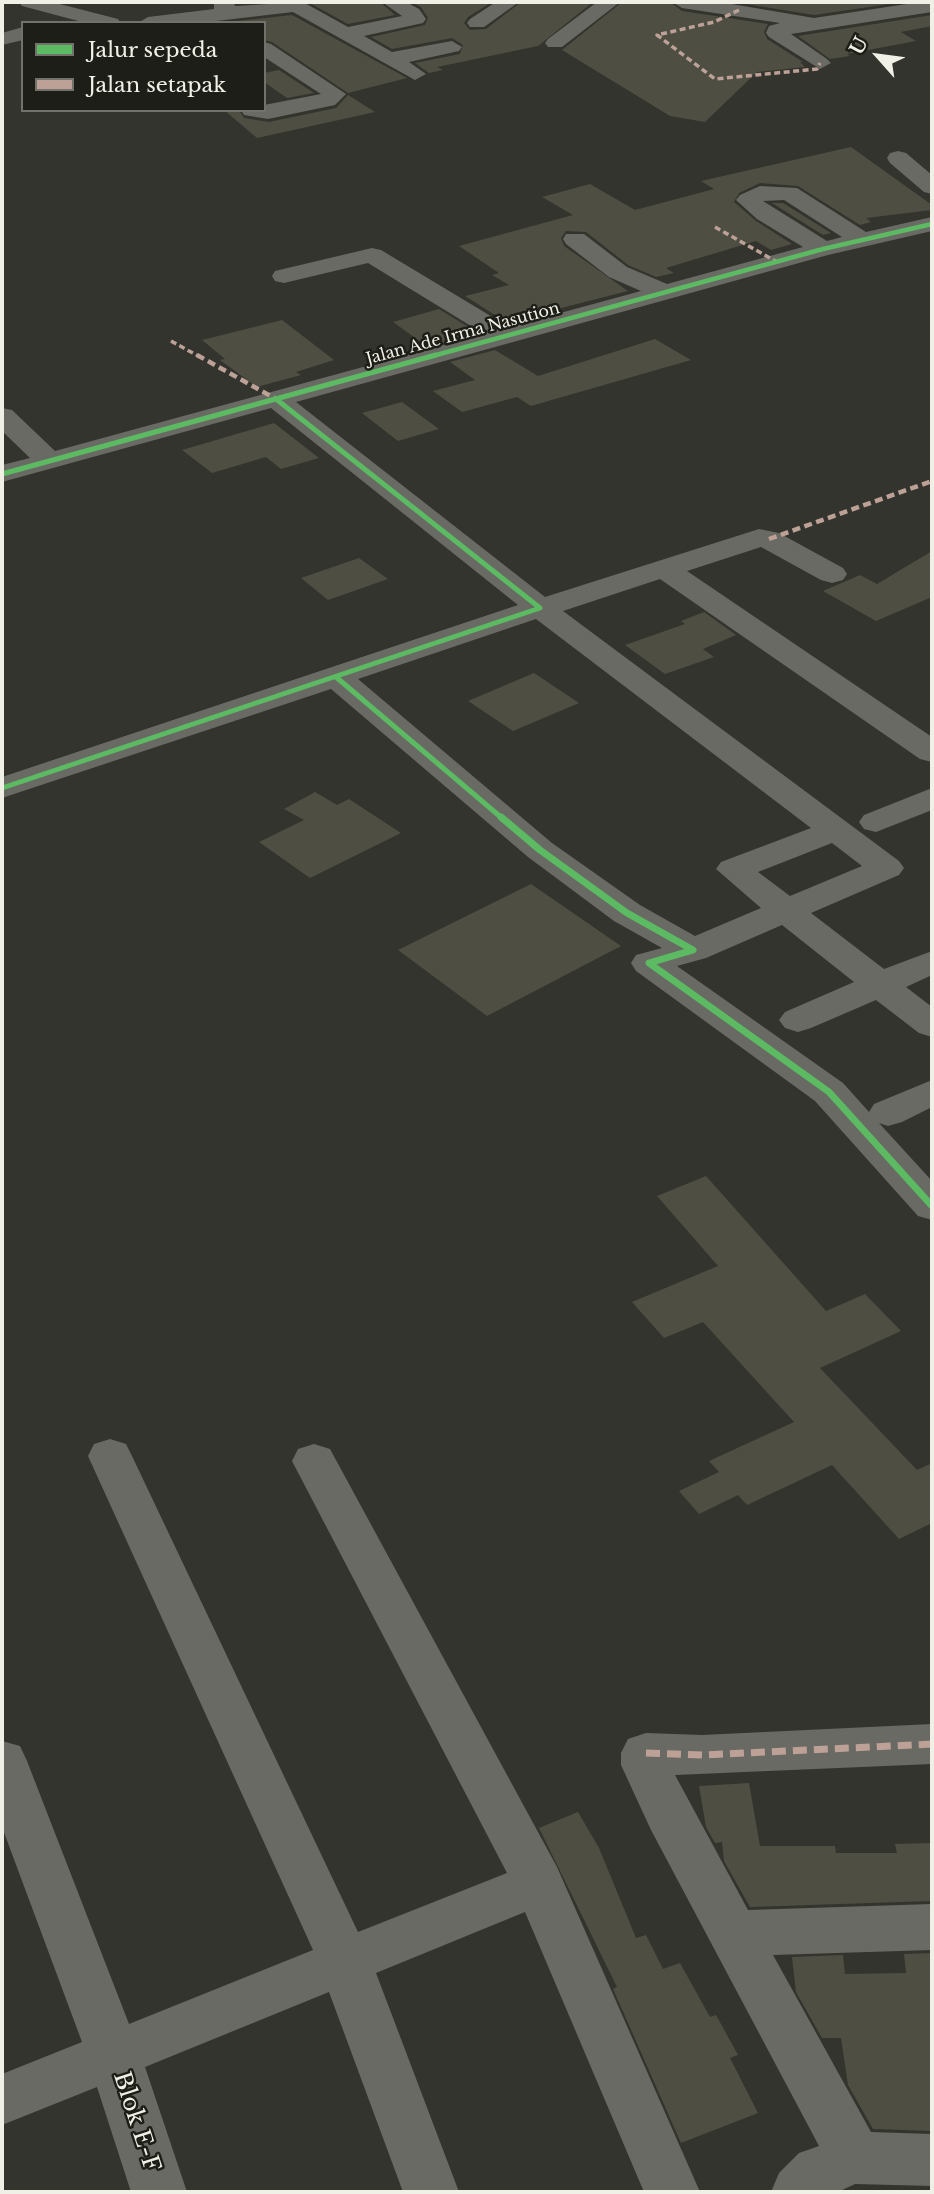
<!DOCTYPE html>
<html>
<head>
<meta charset="utf-8">
<style>
  body { margin:0 }
  #map { position:relative; width:934px; height:2194px; overflow:hidden; background:#34342e; font-family:"Libre Baskerville",serif }
  canvas { display:block }
  .frame { position:absolute; inset:0; border:4px solid #f0f0e7; pointer-events:none }
  .legend { position:absolute; left:21px; top:21px; width:245px; height:91px; box-sizing:border-box; background:#1e1e18; border:2px solid #72726b; margin:0; padding:9px 12px; list-style:none; font-size:21px; color:#f0f0e7 }
  .legend li { display:flex; align-items:center; gap:14px; height:35px }
  .legend b { width:35px; border:2px solid #72726b }
  .north { position:absolute; left:843px; top:21px; width:70px; height:70px; -webkit-text-stroke:5px #1e1e18; paint-order:stroke; rotate:298deg; font-size:19px; font-weight:700; line-height:28px; text-align:center; color:#f0f0e7 }
  .north::after { content:''; display:block; margin:auto; width:24px; height:32px; background:#f0f0e7; clip-path:polygon(50% 0,100% 100%,50% 72%,0 100%) }
</style>
</head>
<body>
<div id="map">
<canvas width="934" height="2194"></canvas>
<div class="frame"></div>
<ul class="legend">
<li><b style="height:9px;background:#5cba63"></b>Jalur sepeda</li>
<li><b style="height:9px;background:#bda197"></b>Jalan setapak</li>
</ul>
<div class="north">U</div>
</div>
<script>
const c = document.querySelector('canvas').getContext('2d');
c.lineJoin = 'round';
function fill(path, color) { c.fillStyle = color; c.fill(path, 'evenodd'); }
const poly = rows => new Path2D(rows.map(r => 'M' + r).join(''));
function strokePath(path, color, width, dash) { c.strokeStyle = color; c.lineWidth = width; c.lineCap = dash ? 'butt' : 'round'; c.setLineDash(dash || []); c.stroke(path); }
function drawText(font, color, halo, rows, align = 'center') {
  c.font = font + ' "Libre Baskerville",serif'; c.lineWidth = 5; c.setLineDash([]); c.textBaseline = 'middle'; c.strokeStyle = halo; c.fillStyle = color; for (const [text, x, y, turn = 0] of rows) {
    c.save(); c.translate(x, y); c.rotate((+turn || 0) * Math.PI / 180); c.textAlign = isNaN(turn) ? turn : align; if (halo) c.strokeText(text, 0, 0); c.fillText(text, 0, 0); c.restore();
  }
}
fill(poly([
  [308,2,380,2,395,15,348,24],
  [411,2,492,2,468,17,464,23,470,30,486,29,521,2,593,2,538,46,437,67,443,70,429,73,415,63,460,54,463,45,452,38,392,49,371,37,425,25,428,18,421,7],
  [622,2,670,2,682,11,768,24,764,32,767,39,803,62,800,62,805,67,757,72,705,122,670,116,562,50],
  [734,2,889,2,896,3,814,15],
  [292,15,407,78,348,93,272,42,264,40,264,23,229,22],
  [932,15,932,26,901,32,916,41,847,54,850,56,830,59,798,36],
  [279,70,314,93,287,98,264,82,264,73],
  [348,95,375,112,257,138,224,110,239,110,244,118,269,122,336,108],
  [851,147,932,205,932,210,866,218,871,222,860,225,798,186,760,183,739,193,734,202,756,221,792,244,771,250,756,241,666,268,674,273,656,277,628,265,586,232,566,231,561,238,564,246,628,291,506,322,465,296,509,285,492,275,499,273,459,246,573,215,542,197,590,184,635,210,714,189,701,181],
  [772,203,783,203,831,233,823,235],
  [439,309,473,330,466,332,471,335,428,347,393,322],
  [282,320,334,360,296,372,301,375,257,387,220,360,225,359,202,340],
  [655,339,691,360,531,406,517,397,462,412,433,391,475,380,450,362,495,350,538,376],
  [402,402,439,429,398,441,362,413],
  [274,423,319,458,281,469,266,457,212,473,182,450],
  [932,551,932,597,876,621,823,591,860,575,877,584],
  [359,558,388,579,328,600,301,578],
  [704,612,736,635,703,649,714,657,665,674,625,645,685,624,681,621],
  [534,673,579,703,513,731,468,701],
  [315,792,337,805,349,799,401,833,310,878,259,842,304,820,284,809],
  [531,884,621,946,487,1016,398,950],
  [706,1176,826,1311,865,1294,901,1331,820,1368,917,1470,932,1463,932,1523,899,1539,832,1465,747,1505,738,1495,699,1514,679,1491,719,1472,709,1461,794,1422,703,1322,664,1338,632,1302,718,1266,657,1196],
  [749,1783,760,1846,835,1846,836,1853,897,1853,895,1844,932,1843,932,1901,750,1907,724,1861,722,1842,715,1843,706,1827,699,1786],
  [578,1812,599,1848,636,1938,646,1935,663,1969,680,1963,710,2017,716,2015,738,2055,730,2058,758,2113,681,2143,613,1989,617,1987,539,1828],
  [932,1953,932,2131,873,2129,848,2085,841,2038,822,2038,796,1992,792,1957,843,1955,845,1974,906,1973,904,1954]
]), '#4e4e42');
fill(poly([
  [19,2,52,2,118,19,121,23,86,23,22,6,19,2],
  [214,2,234,2,235,6,303,2,348,27,402,16,382,2,406,2,419,9,426,19,423,23,364,36,392,52,452,41,462,47,459,51,409,62,426,74,415,80,293,12,199,23,138,23,148,17,214,9,214,2],
  [496,2,519,2,484,27,470,27,467,23,470,19,496,2],
  [597,2,620,2,562,47,548,47,545,43,548,39,597,2],
  [672,2,720,2,814,18,920,2,932,2,932,12,791,34,827,59,831,63,820,69,769,37,766,33,769,26,780,23,682,8,672,2],
  [23,27,23,40,2,45,2,33,23,27],
  [264,42,271,44,346,94,335,105,268,119,244,115,241,110,264,110,264,105,321,94,264,57,264,42],
  [898,151,906,153,932,175,932,194,924,192,890,163,887,158,890,153,898,151],
  [760,186,797,188,866,232,932,217,932,231,828,255,296,402,545,597,759,529,779,533,843,568,847,574,843,580,832,583,821,580,761,547,687,571,932,737,932,762,920,759,660,579,563,611,899,861,904,868,899,875,811,913,884,969,932,951,932,975,906,987,932,1007,932,1037,919,1033,876,1000,811,1028,798,1032,785,1028,779,1020,785,1012,854,982,782,925,706,958,677,966,843,1083,869,1112,874,1104,932,1080,932,1107,902,1122,888,1126,879,1123,932,1181,932,1220,918,1216,815,1101,636,971,631,963,636,955,662,948,614,921,528,857,331,689,2,798,2,777,518,605,271,408,2,482,2,465,30,458,2,431,2,408,12,410,55,451,484,334,368,263,284,283,275,281,272,276,275,271,372,248,381,250,509,327,641,291,609,277,566,244,563,239,566,234,584,234,627,267,667,284,803,247,757,219,736,200,740,195,760,186],
  [784,200,842,237,827,241,763,201,784,200],
  [536,619,811,828,721,862,716,869,761,908,695,936,640,905,552,843,358,679,536,619],
  [832,843,862,866,790,896,758,872,832,843],
  [932,788,932,810,876,832,864,829,859,822,864,815,932,788],
  [110,1439,126,1444,132,1456,358,1932,507,1873,292,1461,298,1449,314,1444,330,1449,557,1867,700,2192,644,2192,525,1912,376,1973,459,2192,403,2192,329,1992,145,2067,187,2192,131,2192,97,2087,2,2125,2,2074,82,2042,2,1827,2,1741,20,1746,27,1761,129,2024,313,1950,88,1456,94,1444,110,1439],
  [932,1724,932,1764,675,1775,748,1910,932,1904,932,1950,773,1955,871,2132,932,2134,932,2186,855,2184,838,2192,771,2192,779,2173,799,2153,819,2146,651,1830,621,1765,621,1753,628,1739,646,1733,702,1735,932,1724]
]), '#6a6a64');
strokePath(poly([
  [739,10,714,22,657,35,715,79,817,69,820,63],
  [715,227,777,262],
  [171,341,200,357]
]), '#bda197', 3.5, [6, 3.5]);
strokePath(poly([
  [197,355,276,399],
  [769,539,932,481]
]), '#bda197', 4.5, [8, 4.5]);
strokePath(poly([
  [646,1753,702,1755,932,1744]
]), '#bda197', 7, [14, 7]);
strokePath(poly([
  [429,357,823,249,932,224]
]), '#5cba63', 4.5);
strokePath(poly([
  [2,474,436,355],
  [336,677,503,819],
  [2,788,540,608,276,399]
]), '#5cba63', 5);
strokePath(poly([
  [501,817,540,850,627,913,693,950,649,963,829,1092,932,1206]
]), '#5cba63', 7);
drawText('16px', '#f0f0e7', '#1e1e18', [
  ["Jalan Ade Irma Nasution",463,334,-15]
]);
drawText('23px', '#f0f0e7', '#1e1e18', [
  ["Blok E-F",136,2122,72]
]);
</script>
</body>
</html>
